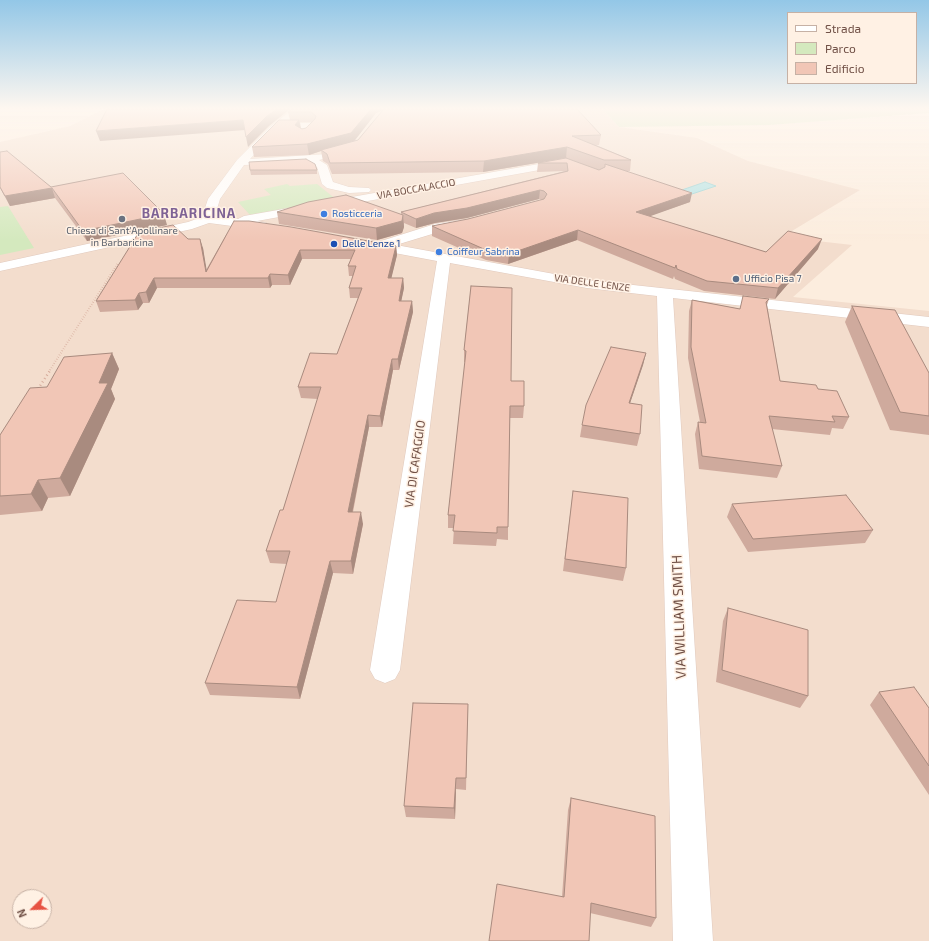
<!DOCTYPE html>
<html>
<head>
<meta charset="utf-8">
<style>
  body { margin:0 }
  #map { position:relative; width:929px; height:941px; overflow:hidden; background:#fcedde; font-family:"Exo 2",sans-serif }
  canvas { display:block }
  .legend { position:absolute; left:787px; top:12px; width:130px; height:72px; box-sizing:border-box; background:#fff1e4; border:1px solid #c6b1a5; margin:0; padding:5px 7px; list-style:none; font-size:12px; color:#715147 }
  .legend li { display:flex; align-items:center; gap:8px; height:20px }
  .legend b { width:20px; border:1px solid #c6b1a5 }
  .north { position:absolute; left:12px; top:889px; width:40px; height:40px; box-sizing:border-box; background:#fff1e4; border:1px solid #c6b1a5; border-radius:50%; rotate:247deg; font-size:11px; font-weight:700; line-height:16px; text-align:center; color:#715147 }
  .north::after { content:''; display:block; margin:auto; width:14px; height:18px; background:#e75343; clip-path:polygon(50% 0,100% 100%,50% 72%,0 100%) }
</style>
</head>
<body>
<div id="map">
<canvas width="929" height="941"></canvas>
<ul class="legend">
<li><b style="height:5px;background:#fff"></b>Strada</li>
<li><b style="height:11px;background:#d4e9be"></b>Parco</li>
<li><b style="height:11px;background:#f1c6b6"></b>Edificio</li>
</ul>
<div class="north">N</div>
</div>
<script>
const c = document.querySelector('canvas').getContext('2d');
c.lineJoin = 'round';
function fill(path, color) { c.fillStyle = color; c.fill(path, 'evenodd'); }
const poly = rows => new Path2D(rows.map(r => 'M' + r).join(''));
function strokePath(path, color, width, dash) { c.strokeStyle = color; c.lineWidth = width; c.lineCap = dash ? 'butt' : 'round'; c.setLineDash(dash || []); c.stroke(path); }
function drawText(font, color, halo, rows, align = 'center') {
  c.font = font + ' "Exo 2",sans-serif'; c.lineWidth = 3; c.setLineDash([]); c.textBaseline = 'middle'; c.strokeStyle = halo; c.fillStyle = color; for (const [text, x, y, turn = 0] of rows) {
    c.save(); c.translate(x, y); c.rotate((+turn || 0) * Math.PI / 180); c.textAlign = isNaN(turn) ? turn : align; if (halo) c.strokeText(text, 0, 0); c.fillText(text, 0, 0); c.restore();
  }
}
fill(poly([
  [104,109,602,109,619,127,697,138,748,161,860,190,782,237,852,245,793,297,929,311,929,941,0,941,0,142,70,126],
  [20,897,44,897,44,921,20,921]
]), '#f3ddcd');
fill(poly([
  [602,109,929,109,929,113,769,125,619,127],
  [287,184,290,186,317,184,337,200,250,215,238,202,271,195,264,189],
  [8,206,34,248,0,255,0,207]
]), '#d4e9be');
const water = poly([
  [705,182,716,186,689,195,679,191,705,182]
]);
fill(water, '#b4e3e5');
strokePath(water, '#9ad4d6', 1);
const minor = poly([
  [293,109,302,109,286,123,312,123,316,126,315,128,306,137,303,138,298,135,304,128,280,128,250,159,327,154,328,156,327,158,319,160,327,165,333,182,349,187,369,188,371,190,369,192,349,193,327,188,322,184,317,167,307,162,244,165,220,199,215,216,238,219,244,216,567,159,572,162,567,165,257,221,267,223,269,226,267,229,263,230,209,223,192,229,0,271,0,263,188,222,202,217,208,199,237,160,270,127,293,109],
  [461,220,465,221,467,224,465,227,442,231,396,245,587,280,929,317,929,327,673,298,713,941,673,941,657,296,587,288,450,263,400,670,395,679,385,683,375,679,370,670,437,261,368,248,363,247,361,244,363,241,368,240,378,242,435,224,461,220]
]);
strokePath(minor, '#e1cabe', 1);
strokePath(poly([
  [50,370,118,263]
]), '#d5aa9a', 2, [0.5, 2]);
strokePath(poly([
  [38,389,51,369]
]), '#d5aa9a', 2.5, [1, 3]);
fill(minor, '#fff');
fill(poly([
  [292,109,577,109,601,135,599,145,596,145,631,160,630,171,625,171,690,202,649,216,766,252,818,249,775,299,704,291,675,279,674,276,673,279,577,240,508,264,486,260,432,236,432,226,468,219,543,200,539,199,467,218,435,223,416,228,404,223,404,227,402,233,377,240,279,224,277,212,401,214,401,212,565,171,537,172,538,163,566,158,599,170,566,158,483,172,332,174,328,164,323,161,321,151,309,155,254,157,252,147,290,120,288,112],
  [383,110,358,140,354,141,376,113],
  [300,122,312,122,306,128,302,129,301,128],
  [0,152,51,187,167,225,87,241,55,198,10,206,0,188],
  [250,170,317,170,317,174,251,175],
  [234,221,396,246,397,255,391,278,403,278,404,288,401,301,412,301,413,312,399,370,393,370,382,427,369,427,353,512,363,524,353,574,333,573,300,699,210,695,205,683,276,602,287,564,270,563,266,551,283,510,318,399,301,398,298,387,337,354,358,298,350,298,349,288,353,276,349,276,348,266,351,259,302,259,290,285,272,285,270,288,157,288,149,303,143,303,138,310,100,312,96,301,188,239,203,248,206,270],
  [471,286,511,381,524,406,523,418,510,418,508,527,508,540,497,539,496,546,453,544,454,528,448,528,448,515,465,362,464,362,464,350],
  [769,299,767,305,780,381,818,389,849,417,843,429,832,428,830,435,772,429,782,466,777,478,699,469,695,434,698,422,700,422,688,358,689,311,692,300,740,309],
  [852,306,929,373,929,435,890,430,845,322],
  [112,353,119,369,111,389,115,399,70,496,48,498,42,511,0,515,0,435,47,387],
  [646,353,643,365,630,403,640,434,637,446,580,437,582,425],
  [573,491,626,568,623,581,563,571],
  [732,504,873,530,865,543,748,552,727,517],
  [728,608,808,696,800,708,716,682,723,621],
  [879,692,929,708,929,795,870,705],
  [468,704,466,790,456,789,455,819,406,817,404,806],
  [571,798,656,918,651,927,590,913,562,897,568,810]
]), '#cfaa9d');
fill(poly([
  [277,109,290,109,269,126,248,147,246,137,267,116],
  [371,109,386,109,376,113,352,144,321,150,321,151,309,155,307,144],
  [243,120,245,130,100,141,96,131],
  [299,120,301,130,295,125],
  [567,147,566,158,483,172,484,161],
  [52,188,55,198,10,206,5,196],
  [540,190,539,199,467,218,435,223,416,228,416,219,434,213],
  [692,193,690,202,634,222,636,212],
  [164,214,167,225,87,241,83,231],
  [403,215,404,227,402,233,377,240,376,228],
  [578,230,577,240,508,264,509,254],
  [200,239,203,248,208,278,206,272],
  [822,239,818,249,775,299,778,288],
  [396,246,397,255,389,288,388,278],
  [300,250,302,259,290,285,288,275],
  [270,274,272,285,270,288,268,278],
  [154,278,157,288,149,303,146,292],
  [403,278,404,288,399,312,399,301],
  [139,293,143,303,138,310,135,300],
  [412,301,413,312,399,370,398,359],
  [112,353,119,369,111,389,115,399,70,496,60,478,99,383],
  [646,353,643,365,626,415,629,403],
  [392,359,393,370,382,427,380,416],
  [368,415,369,427,350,524,348,512],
  [38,480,48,498,42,511,31,494],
  [361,512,363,524,353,574,351,561],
  [330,561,333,573,300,699,297,687],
  [456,778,456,789,455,819,454,808]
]), '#a98b7f');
const building = poly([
  [107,109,277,109,267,116,246,137,243,120,96,131,107,109],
  [292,109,371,109,351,133,307,144,252,147,279,120,299,120,295,125,302,129,306,128,315,119,316,116,311,112,288,112,292,109],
  [384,109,577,109,601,135,572,136,631,160,604,160,567,147,484,161,330,163,327,154,321,150,358,140,383,110,384,109],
  [7,151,51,187,123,173,164,214,83,231,52,188,5,196,0,187,0,152,7,151],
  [566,158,599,170,605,167,605,164,692,193,636,212,766,252,788,231,822,239,778,288,707,281,677,269,676,265,675,268,578,230,509,254,486,250,432,226,468,219,544,199,547,194,544,191,540,190,467,208,434,213,416,219,401,212,568,171,567,163,538,163,566,158],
  [306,159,315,164,317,170,250,170,249,162,306,159],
  [346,195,403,215,402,221,376,228,277,212,308,202,346,195],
  [234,221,249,221,291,227,396,246,388,278,403,278,399,301,412,301,398,359,392,359,380,416,368,415,348,512,361,512,351,561,330,561,297,687,205,683,237,600,276,602,290,551,266,551,280,510,283,510,321,387,298,387,310,353,337,354,362,288,349,288,356,266,348,266,355,250,300,250,288,275,270,274,268,278,154,278,146,292,139,293,135,300,96,301,139,232,173,225,188,239,200,239,206,272,234,221],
  [471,286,512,288,511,381,524,381,524,406,510,406,508,527,497,527,497,533,453,531,455,515,448,515,466,351,464,350,471,286],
  [743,296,769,299,766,302,780,381,816,385,818,389,837,391,849,417,832,416,835,422,769,416,782,466,702,456,698,422,706,423,691,347,692,300,740,309,743,296],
  [852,306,895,310,929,373,929,416,900,412,852,306],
  [611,347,646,353,629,403,642,405,640,434,582,425,586,405,611,347],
  [112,353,99,383,108,383,60,478,38,480,31,494,0,496,0,435,30,388,47,387,64,357,112,353],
  [573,491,628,498,626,568,565,559,573,491],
  [846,495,873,530,753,539,732,504,846,495],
  [728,608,808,630,808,696,722,670,728,608],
  [914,687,929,708,929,766,879,692,914,687],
  [413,703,468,704,466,778,456,778,454,808,404,806,413,703],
  [571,798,655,816,656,918,591,903,589,941,489,941,497,884,564,897,571,798]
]);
fill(building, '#f1c6b6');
strokePath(building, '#a98b7f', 1);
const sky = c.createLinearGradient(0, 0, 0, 241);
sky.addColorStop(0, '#93c7e7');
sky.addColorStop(0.45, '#fef7f0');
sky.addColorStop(1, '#fef7f000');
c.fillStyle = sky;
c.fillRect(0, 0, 929, 241);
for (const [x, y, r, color] of [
  [324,214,4,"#3f7fe0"],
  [122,219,4,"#6b7280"],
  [334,244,4,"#1a4fb4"],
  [439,252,4,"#3f7fe0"],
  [736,279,4,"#5c6f8a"]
]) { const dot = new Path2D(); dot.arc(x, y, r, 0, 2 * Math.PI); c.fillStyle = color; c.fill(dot); strokePath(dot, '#fff1e4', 1.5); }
drawText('10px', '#715147', '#fff1e4', [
  ["VIA BOCCALACCIO",416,189,-10],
  ["VIA DELLE LENZE",592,283,8]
]);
drawText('10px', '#366cbe', '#fff1e4', [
  ["Rosticceria",332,214],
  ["Coiffeur Sabrina",447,252]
], 'left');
drawText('10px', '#5b616d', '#fff1e4', [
  ["Chiesa di Sant'Apollinare",122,231],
  ["in Barbaricina",122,243]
]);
drawText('10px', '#164399', '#fff1e4', [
  ["Delle Lenze 1",342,244]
], 'left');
drawText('10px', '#4e5e75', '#fff1e4', [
  ["Ufficio Pisa 7",744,279]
], 'left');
drawText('12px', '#715147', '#fff1e4', [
  ["VIA DI CAFAGGIO",415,464,-82]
]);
c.letterSpacing = '1px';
drawText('bold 13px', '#7e6295', '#fff1e4', [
  ["BARBARICINA",189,214]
]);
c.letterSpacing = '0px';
drawText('14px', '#715147', '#fff1e4', [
  ["VIA WILLIAM SMITH",679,617,-92]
]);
</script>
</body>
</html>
